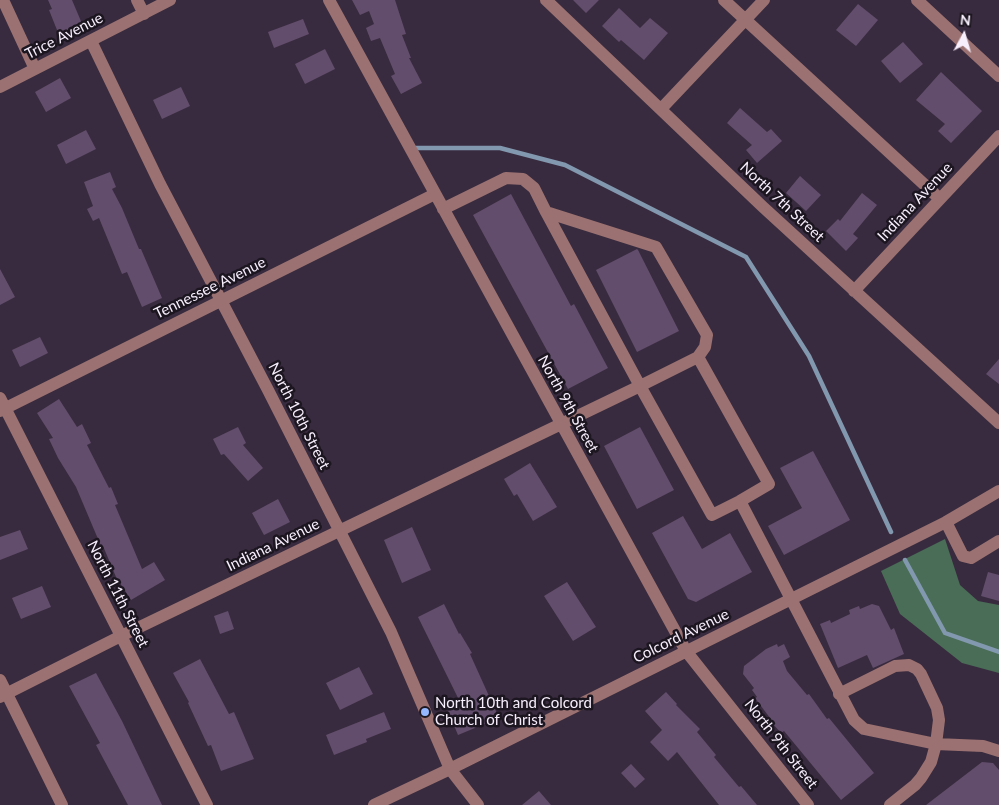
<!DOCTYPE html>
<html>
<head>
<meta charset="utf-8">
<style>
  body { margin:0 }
  #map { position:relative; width:999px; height:805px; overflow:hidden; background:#392b3f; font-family:Lato,sans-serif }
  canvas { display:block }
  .north { position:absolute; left:939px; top:10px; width:50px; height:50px; -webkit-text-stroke:4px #1c1620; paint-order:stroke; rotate:6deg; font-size:14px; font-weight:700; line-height:20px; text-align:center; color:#f8effd }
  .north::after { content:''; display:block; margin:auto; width:18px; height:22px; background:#f8effd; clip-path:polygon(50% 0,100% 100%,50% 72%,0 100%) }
</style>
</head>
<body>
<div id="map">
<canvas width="999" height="805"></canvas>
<div class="north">N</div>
</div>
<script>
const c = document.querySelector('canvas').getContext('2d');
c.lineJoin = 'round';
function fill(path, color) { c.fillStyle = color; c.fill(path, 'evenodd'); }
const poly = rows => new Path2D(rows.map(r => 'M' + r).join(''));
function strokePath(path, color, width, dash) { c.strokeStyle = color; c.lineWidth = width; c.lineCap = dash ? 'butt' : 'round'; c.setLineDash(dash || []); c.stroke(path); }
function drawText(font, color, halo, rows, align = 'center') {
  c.font = font + ' Lato,sans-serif'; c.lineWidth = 5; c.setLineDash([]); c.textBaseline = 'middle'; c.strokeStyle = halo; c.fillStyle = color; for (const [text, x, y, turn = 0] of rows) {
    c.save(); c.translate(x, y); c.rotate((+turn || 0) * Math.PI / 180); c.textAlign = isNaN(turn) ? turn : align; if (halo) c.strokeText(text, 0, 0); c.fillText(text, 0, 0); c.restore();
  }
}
fill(poly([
  [945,539,960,585,978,601,999,605,999,673,962,663,900,614,881,571]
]), '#496d56');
strokePath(poly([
  [416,148,500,148,565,165,746,257,809,356,891,532],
  [905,560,945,633,999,652]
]), '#8298ae', 4.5);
fill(poly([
  [48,0,72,0,83,26,59,35,49,10,52,9],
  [352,0,395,0,406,34,402,35,411,58,409,58,422,83,401,94,391,76,395,74,380,38,371,41,366,28,374,24,369,11,360,15],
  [573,0,599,0,586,13],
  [858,4,878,20,856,46,836,30],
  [619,8,640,28,650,18,668,33,644,60,621,40,619,42,602,26],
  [303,19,309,34,274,48,268,32],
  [903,42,923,64,900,83,881,61],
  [325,49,335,69,305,84,295,64],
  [941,72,982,111,951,143,938,131,945,124,916,100],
  [60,78,71,98,46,112,35,92],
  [181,87,190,106,162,119,153,100],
  [740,108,767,132,771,129,782,141,757,163,746,150,752,145,727,123],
  [86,130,96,149,66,164,57,145],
  [110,172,116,187,112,189,122,208,139,249,141,249,162,298,142,307,127,272,122,274,99,218,93,221,87,209,93,206,84,182],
  [800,176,821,195,806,211,786,193],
  [862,193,877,205,853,234,858,238,846,251,826,231,838,219,840,221],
  [511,194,571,306,574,304,608,368,568,389,473,215],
  [637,249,638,250,679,331,637,352,596,270],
  [0,269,15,297,0,305],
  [40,337,48,353,20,367,12,350],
  [999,359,999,384,986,374],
  [59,399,77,427,82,424,91,443,87,445,109,488,111,487,118,504,115,505,142,569,154,562,165,580,131,600,116,577,103,546,101,546,76,487,58,458,49,439,53,438,37,413],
  [238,427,246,443,243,445,263,468,248,481,224,454,221,455,213,439],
  [640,427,674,490,637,509,604,446],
  [813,451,850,520,784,555,768,526,802,508,780,468],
  [530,463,557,507,533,521,517,494,514,496,504,479],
  [278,499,290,522,264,535,252,513],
  [683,516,702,549,730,533,752,572,696,602,688,599,652,533],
  [412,527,431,570,402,583,384,540],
  [20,530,28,549,0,560,0,537],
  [988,572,999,575,999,601,981,596],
  [567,582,596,627,573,641,544,596],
  [42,586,51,607,21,619,12,598],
  [444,604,459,634,460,633,472,653,470,654,499,718,458,735,448,711,462,706,418,617],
  [872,604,879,606,891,630,894,628,904,654,873,668,867,655,838,668,820,624,830,620,831,623,850,614,849,610,859,606,860,609],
  [228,611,234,629,220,634,214,616],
  [777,644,778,647,784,644,790,657,783,661,787,671,807,695,809,694,827,719,829,718,874,773,841,800,784,731,781,733,772,723,773,722,755,698,757,697,752,690,754,688,743,674,744,666,766,649],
  [200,659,229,714,234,712,254,759,221,771,211,745,208,746,188,703,189,702,173,673],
  [359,667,373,694,340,710,326,683],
  [96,673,122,721,162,805,128,805,96,745,100,743,69,686],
  [666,692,677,704,676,705,700,729,697,732,716,755,714,757,739,787,741,786,757,805,719,805,677,752,668,761,650,742,662,730,645,711],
  [384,712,391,729,366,739,367,742,334,755,326,735],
  [982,762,993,763,999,770,999,805,926,805],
  [631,764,645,779,635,788,621,773],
  [539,791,551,805,522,805]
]), '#624d6c');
strokePath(poly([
  [3,0,35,69],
  [137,0,144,14],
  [329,0,686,651,808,805],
  [546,0,763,207,999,423],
  [724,0,940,199],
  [917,0,999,76],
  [91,41,160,184,268,390,391,632,450,769,478,805],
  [0,87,170,0],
  [661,109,764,0],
  [443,209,506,178,523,179,534,188,546,212],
  [854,291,999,136],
  [0,398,207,805],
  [0,411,435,194],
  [740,501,712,515,640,386,698,357,769,484,740,501,854,720,864,729,936,744,983,746,999,751],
  [946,522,963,556,971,558,999,541],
  [0,680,62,805],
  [839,694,895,666,909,665,917,669,921,674,937,708,939,720,936,744,931,762,921,778,915,785,890,805],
  [0,697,121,636,640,386,546,212,656,247,707,335,705,347,698,357],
  [374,805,450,769,946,522,999,491]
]), '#9b7271', 12);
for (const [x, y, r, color] of [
  [425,712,5,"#94b7fd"]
]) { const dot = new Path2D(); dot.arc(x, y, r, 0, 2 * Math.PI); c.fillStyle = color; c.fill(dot); strokePath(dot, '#1c1620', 2); }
drawText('15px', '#f8effd', '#1c1620', [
  ["Trice Avenue",64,36,-27],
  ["North 7th Street",782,202,43],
  ["Indiana Avenue",915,202,-47],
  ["Tennessee Avenue",210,288,-26],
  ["North 9th Street",568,404,61],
  ["North 10th Street",299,416,63],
  ["Indiana Avenue",273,545,-26],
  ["North 11th Street",118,594,63],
  ["Colcord Avenue",681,636,-26],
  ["North 9th Street",781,744,52]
]);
drawText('15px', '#f8effd', '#1c1620', [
  ["North 10th and Colcord",435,703],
  ["Church of Christ",435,720]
], 'left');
</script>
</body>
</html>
